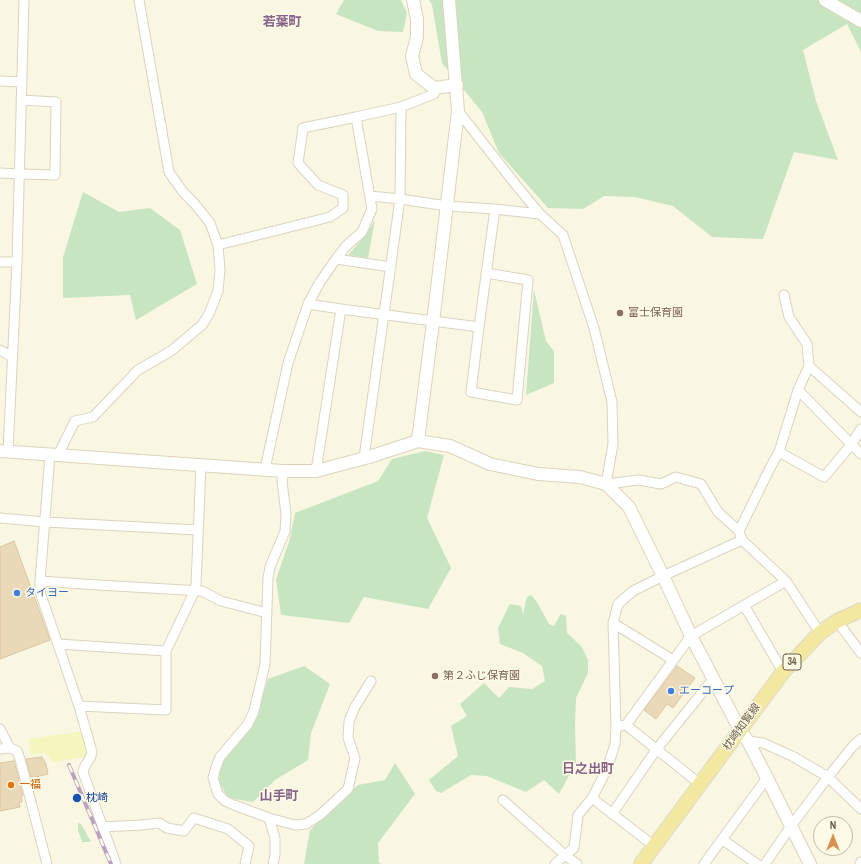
<!DOCTYPE html>
<html>
<head>
<meta charset="utf-8">
<style>
  body { margin:0 }
  #map { position:relative; width:861px; height:864px; overflow:hidden; background:#f9f6e1; font-family:"Archivo Narrow",sans-serif }
  canvas { display:block }
  .north { position:absolute; left:813px; top:816px; width:40px; height:40px; box-sizing:border-box; background:#fdfae6; border:1px solid #c3bca8; border-radius:50%; rotate:0deg; font-size:11px; font-weight:700; line-height:16px; text-align:center; color:#6d604b }
  .north::after { content:''; display:block; margin:auto; width:14px; height:18px; background:#d89151; clip-path:polygon(50% 0,100% 100%,50% 72%,0 100%) }
</style>
</head>
<body>
<div id="map">
<canvas width="861" height="864"></canvas>
<div class="north">N</div>
</div>
<script>
const c = document.querySelector('canvas').getContext('2d');
c.lineJoin = 'round';
function fill(path, color) { c.fillStyle = color; c.fill(path, 'evenodd'); }
const poly = rows => new Path2D(rows.map(r => 'M' + r).join(''));
function strokePath(path, color, width, dash) { c.strokeStyle = color; c.lineWidth = width; c.lineCap = dash ? 'butt' : 'round'; c.setLineDash(dash || []); c.stroke(path); }
function drawText(font, color, halo, rows, align = 'center') {
  c.font = font + ' "Archivo Narrow","Noto Sans JP",sans-serif'; c.lineWidth = 3; c.setLineDash([]); c.textBaseline = 'middle'; c.strokeStyle = halo; c.fillStyle = color; for (const [text, x, y, turn = 0] of rows) {
    c.save(); c.translate(x, y); c.rotate((+turn || 0) * Math.PI / 180); c.textAlign = isNaN(turn) ? turn : align; if (halo) c.strokeText(text, 0, 0); c.fillText(text, 0, 0); c.restore();
  }
}
fill(poly([
  [344,0,401,0,407,13,403,32,378,31,336,14],
  [429,0,861,0,861,52,847,24,803,50,816,101,838,160,794,152,763,239,712,237,673,206,635,197,604,196,583,209,548,208,499,153,482,112,442,63,432,5],
  [83,192,119,212,150,208,180,230,197,284,136,320,130,295,63,298,63,257],
  [375,220,368,258,348,255,364,237],
  [534,290,546,341,554,351,554,383,526,395],
  [425,451,444,455,427,518,451,568,428,609,364,597,349,623,281,615,276,579,289,542,295,513,378,481,392,459],
  [531,595,537,602,549,624,554,626,561,614,566,616,567,633,582,647,588,660,588,673,576,698,575,725,576,763,559,794,544,780,526,792,487,776,471,775,441,793,436,791,429,780,458,756,451,726,467,716,460,704,484,683,499,698,509,687,532,689,545,681,542,666,523,653,500,644,498,628,510,604,521,606,523,614,527,597],
  [304,666,330,684,311,733,308,760,275,780,253,802,228,798,219,781,221,760,256,717,268,679],
  [395,763,415,794,378,843,379,863,382,864,304,864,310,830,358,785,385,780],
  [78,823,81,824,91,842,82,842,78,830]
]), '#c7e5c1');
fill(poly([
  [83,731,89,751,88,756,85,757,53,762,45,753,31,755,29,739]
]), '#f4f6be');
const building = poly([
  [14,541,50,640,0,659,0,547,14,541],
  [677,666,695,678,673,708,667,704,656,719,644,710,677,666],
  [42,757,46,764,48,774,36,777,35,776,31,777,26,759,42,757],
  [14,761,23,796,21,796,22,802,19,802,20,807,0,811,0,763,14,761]
]);
fill(building, '#e9d9b9');
strokePath(building, '#ddc59d', 1);
const street = poly([
  [0,81,21,82],
  [458,111,516,185,540,214,563,235,594,328,612,402,613,444,606,484,639,480,661,484,676,477,701,484,718,512,739,531,742,540,786,581,820,633],
  [0,173,20,174,55,175,56,102,21,100],
  [370,196,400,199,447,206,495,209,540,214],
  [218,245,330,217,343,208,343,195,318,185,298,163,303,128,356,117],
  [336,259,391,267],
  [0,262,17,262],
  [486,273,528,280,517,400,471,392,479,327,495,209],
  [308,304,341,309,479,327],
  [0,350,12,357],
  [809,366,861,412],
  [798,390,861,454],
  [8,452,17,262,24,0],
  [779,452,824,477,851,445,861,429],
  [50,455,40,581,40,592,79,706,166,710,166,651,195,590,196,584,201,465],
  [58,455,75,421,93,417,138,370,171,351,202,325,209,314,218,291,220,270,218,245,210,223,194,203,183,192,169,172,139,0],
  [364,458,400,199,401,107],
  [265,469,288,363,308,304,320,282,336,259,346,246,362,232,372,209,356,117,401,107,434,94,434,88],
  [283,471,282,481,286,514,285,531,270,567,268,578,265,664,254,711,248,724,220,757,216,767,213,778,218,794,225,801,234,805,269,818,295,825,306,824,320,815,348,789,355,758,348,738,349,721,355,707,371,681],
  [316,471,341,309],
  [0,518,45,522,198,530],
  [739,531,770,468,779,452,798,390,809,366,807,344,789,317,784,295],
  [40,581,98,585,202,591,221,601,267,613],
  [744,605,783,672],
  [837,621,861,653],
  [613,623,673,660],
  [58,644,166,651],
  [79,706,92,752,91,756,84,768,83,772,116,864],
  [626,725,691,636,786,581],
  [620,726,626,725,700,784],
  [0,729,10,748,0,749],
  [748,741,763,743,792,756,828,777,861,809],
  [10,748,17,751,20,759,47,864],
  [592,798,654,846],
  [503,800,565,855,577,864],
  [612,814,656,750,713,679],
  [269,818,275,838,275,855,273,864],
  [102,827,141,825,159,823,167,828,184,831,194,818,228,829,249,846,245,864],
  [723,840,757,864],
  [555,864,565,855,574,848,578,815,592,798,601,781,609,763,615,744,616,726,613,623,618,604,633,591,663,576,742,540],
  [704,864,767,778],
  [765,864,791,826,828,777,853,746,861,739],
  [860,864,861,862]
]);
const secondary = poly([
  [413,0,417,19,417,37,412,56,416,74,434,88,457,85],
  [825,0,861,21],
  [418,441,434,314,458,111,449,0],
  [0,451,283,471,316,471,369,457,418,441,450,446,490,464,538,474,580,477,606,484,629,507,663,576,691,636,740,730,748,741,767,778,810,864]
]);
const primary = poly([
  [641,864,783,672,820,633,837,621,861,610]
]);
strokePath(street, '#dcd3be', 11);
strokePath(secondary, '#ddd3b9', 14);
strokePath(primary, '#dcd9d4', 16);
strokePath(street, '#fff', 9);
strokePath(secondary, '#fff', 12);
strokePath(primary, '#f2e89f', 14);
const rail = poly([
  [69,765,111,864]
]);
strokePath(rail, '#baa2c0', 4);
strokePath(rail, '#fdfae6', 2.5, [8]);
for (const [x, y, r, color] of [
  [620,313,4,"#8d6e63"],
  [17,593,4,"#3f7fe0"],
  [435,676,4,"#8d6e63"],
  [671,691,4,"#3f7fe0"],
  [11,785,4,"#e8710a"],
  [77,798,5,"#1a4fb4"]
]) { const dot = new Path2D(); dot.arc(x, y, r, 0, 2 * Math.PI); c.fillStyle = color; c.fill(dot); strokePath(dot, '#fdfae6', 1.5); }
for (const [x, y, w] of [
  [792,662,18]
]) { const box = new Path2D(); box.roundRect(x - w / 2, y - 8, w, 16, 3); c.fillStyle = '#fdfae6'; c.fill(box); strokePath(box, '#6d604b', 1); }
drawText('bold 10px', '#6d604b', null, [
  ["34",792,662]
]);
drawText('11px', '#785e54', '#fdfae6', [
  ["富士保育園",628,313],
  ["第２ふじ保育園",443,676]
], 'left');
drawText('11px', '#366cbe', '#fdfae6', [
  ["タイヨー",25,593],
  ["エーコープ",679,691]
], 'left');
drawText('11px', '#6d604b', '#fdfae6', [
  ["枕崎知覧線",742,727,-54]
]);
drawText('11px', '#c56008', '#fdfae6', [
  ["一福",19,785]
], 'left');
drawText('11px', '#164399', '#fdfae6', [
  ["枕崎",86,798]
], 'left');
drawText('bold 13px', '#87638a', '#fdfae6', [
  ["若葉町",282,23],
  ["日之出町",588,770],
  ["山手町",279,797]
]);
</script>
</body>
</html>
